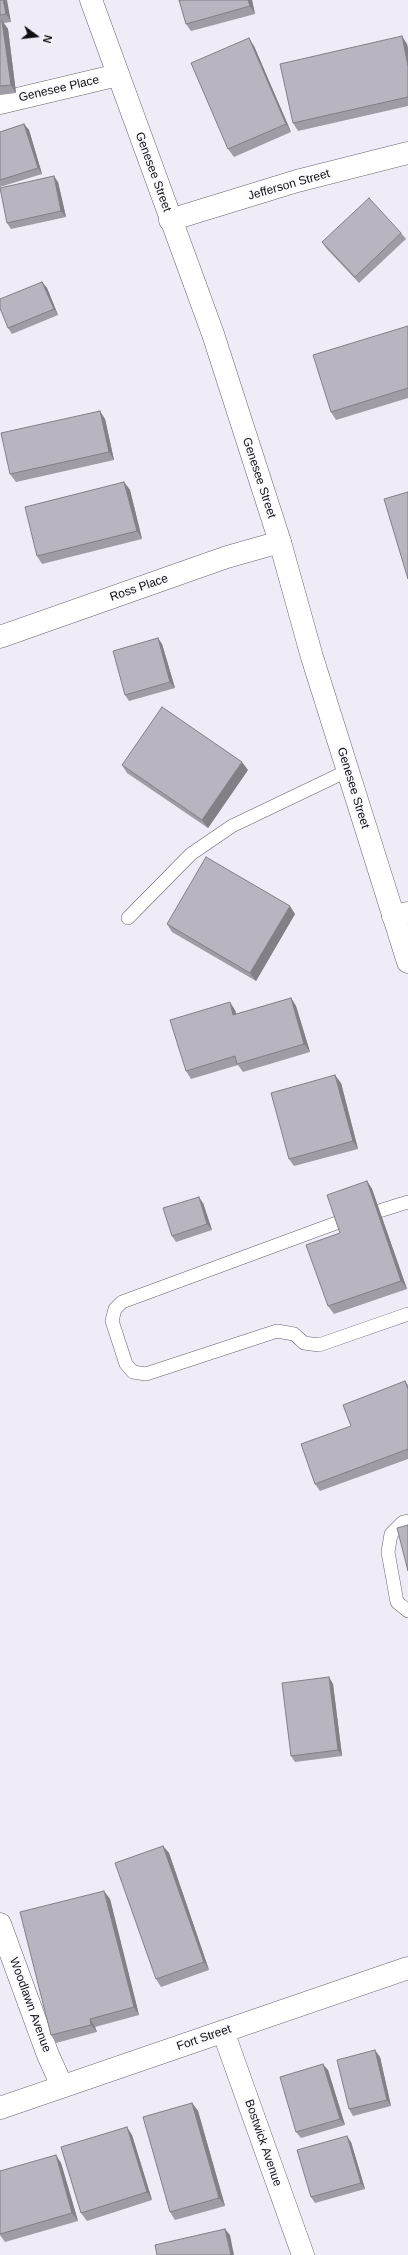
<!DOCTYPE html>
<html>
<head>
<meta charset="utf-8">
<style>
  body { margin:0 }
  #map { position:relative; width:408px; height:2255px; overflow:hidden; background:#efebf7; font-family:Arial,sans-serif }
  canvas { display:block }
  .north { position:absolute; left:16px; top:16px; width:40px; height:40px; -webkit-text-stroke:3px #fbfaff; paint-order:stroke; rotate:105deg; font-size:11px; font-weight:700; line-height:16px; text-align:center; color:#100e12 }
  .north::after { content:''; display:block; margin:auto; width:14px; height:18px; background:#100e12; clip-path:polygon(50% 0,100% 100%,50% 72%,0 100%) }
</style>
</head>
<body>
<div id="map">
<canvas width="408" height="2255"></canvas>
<div class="north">N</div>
</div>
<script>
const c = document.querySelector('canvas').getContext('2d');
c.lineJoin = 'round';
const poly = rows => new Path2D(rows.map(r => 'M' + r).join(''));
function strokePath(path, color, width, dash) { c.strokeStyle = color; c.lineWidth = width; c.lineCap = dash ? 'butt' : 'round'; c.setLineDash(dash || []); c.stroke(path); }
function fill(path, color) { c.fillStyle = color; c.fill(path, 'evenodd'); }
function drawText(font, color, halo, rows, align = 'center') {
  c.font = font + ' Arial,sans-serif'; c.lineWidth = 4; c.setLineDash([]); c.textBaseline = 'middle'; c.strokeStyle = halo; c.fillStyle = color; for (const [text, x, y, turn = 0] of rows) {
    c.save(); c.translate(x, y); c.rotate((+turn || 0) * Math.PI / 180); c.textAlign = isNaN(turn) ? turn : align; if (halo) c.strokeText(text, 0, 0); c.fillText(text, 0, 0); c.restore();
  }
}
const lane = poly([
  [128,918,191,854,232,826,347,771],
  [379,1211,408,1202],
  [339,1222,122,1302,115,1309,112,1321,126,1364,133,1372,146,1374,277,1331,294,1334,304,1343,319,1345,408,1314],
  [408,1521,403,1522,391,1534,388,1552,397,1602,408,1611]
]);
const street = poly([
  [0,103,118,75],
  [170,220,297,181,408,153],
  [0,637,227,557,280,542],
  [393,916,408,913],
  [0,1924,48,2055,62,2086],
  [223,2031,303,2255],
  [0,2108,408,1968]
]);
const secondary = poly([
  [91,0,213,334,280,542,312,657,408,962]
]);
strokePath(lane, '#67646d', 14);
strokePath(street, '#67646d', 23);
strokePath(secondary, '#67646d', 23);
strokePath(lane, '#fff', 13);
strokePath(street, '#fff', 22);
strokePath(secondary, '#fff', 22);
fill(poly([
  [0,0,11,22,4,23,8,29,16,93,0,95],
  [179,0,252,0,255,14,191,31,186,24],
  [407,44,408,49,408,106,298,131,293,123],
  [254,46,291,132,234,157,228,149],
  [24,124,29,130,42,174,0,187,0,132],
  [58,182,66,217,11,229,7,223],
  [401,233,406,239,359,283,326,248,322,242],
  [42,282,47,288,58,315,12,334,8,328],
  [408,326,408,398,336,420,331,412],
  [105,419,114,460,16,482,10,474],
  [124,482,130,490,142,539,42,564,37,556],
  [162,644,175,688,129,701,125,695],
  [122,765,248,770,208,828,127,773],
  [295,914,256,981,172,932,167,924],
  [291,998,296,1006,310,1052,243,1072,238,1065,191,1079,186,1071,235,1010,236,1014],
  [341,1083,358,1149,294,1166,289,1159],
  [367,1181,372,1189,407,1289,334,1314,328,1306,340,1233],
  [203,1203,212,1230,176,1242,172,1236],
  [405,1381,408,1385,408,1459,320,1491,315,1484,351,1426],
  [333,1684,342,1756,295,1762,291,1756],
  [163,1846,169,1853,209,1970,161,1987,156,1979],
  [110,1899,139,2015,95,2027,97,2032,56,2043,51,2035],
  [380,2057,391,2106,353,2116,349,2109],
  [328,2070,345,2125,301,2138,296,2132],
  [192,2103,198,2111,225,2206,175,2220,170,2212],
  [132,2135,152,2200,87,2221,81,2213],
  [351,2142,365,2189,315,2203,311,2197],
  [61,2163,78,2221,5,2242,0,2235,0,2171]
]), '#9f9ca5');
fill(poly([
  [3,0,7,0,11,22,6,14],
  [248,0,252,0,255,14,250,6],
  [2,21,8,29,16,93,11,85],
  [402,36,407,44,408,49,408,66],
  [249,38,254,46,291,132,286,124],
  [24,124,29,130,42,174,38,168],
  [54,176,58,182,66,217,61,211],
  [42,282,47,288,58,315,54,309],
  [100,411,105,419,114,460,109,452],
  [124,482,130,490,142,539,137,531],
  [158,638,162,644,175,688,170,682],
  [242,762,248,770,208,828,202,820],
  [290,906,295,914,256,981,250,973],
  [291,998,296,1006,310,1052,304,1044],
  [230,1002,235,1010,239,1023,233,1015],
  [335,1075,341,1083,358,1149,353,1141],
  [367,1181,372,1189,407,1289,401,1281],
  [199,1197,203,1203,212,1230,207,1224],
  [329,1677,333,1684,342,1756,338,1750],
  [163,1846,169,1853,209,1970,204,1962],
  [104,1891,110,1899,139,2015,134,2007],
  [90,2019,95,2027,97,2032,91,2025],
  [375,2050,380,2057,391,2106,387,2100],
  [323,2064,328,2070,345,2125,340,2119],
  [192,2103,198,2111,225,2206,219,2198],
  [127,2127,132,2135,152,2200,147,2192],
  [347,2136,351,2142,365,2189,361,2183],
  [56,2155,61,2163,78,2221,72,2213],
  [225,2229,230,2235,234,2255,231,2255]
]), '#827f86');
const building = poly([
  [0,0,3,0,6,14,0,15,0,0],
  [179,0,248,0,250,6,186,24,179,0],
  [0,21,2,21,11,85,0,86,0,21],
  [402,36,408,66,408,97,293,123,280,64,402,36],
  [249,38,286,124,228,149,191,63,249,38],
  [24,124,38,168,0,180,0,132,24,124],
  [54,176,61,211,7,223,0,188,54,176],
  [369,198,401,233,355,277,322,242,369,198],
  [42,282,54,309,8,328,0,308,0,299,42,282],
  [408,326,408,388,331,412,313,355,408,326],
  [100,411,109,452,10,474,1,433,100,411],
  [124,482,137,531,37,556,25,507,124,482],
  [408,492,408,579,384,499,408,492],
  [158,638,170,682,125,695,113,651,158,638],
  [162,707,242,762,202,820,122,765,162,707],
  [206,857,290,906,250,973,167,924,206,857],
  [291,998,304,1044,237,1064,235,1056,186,1071,170,1020,230,1002,233,1015,291,998],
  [335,1075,353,1141,289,1159,271,1093,335,1075],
  [367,1181,401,1281,328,1306,306,1245,340,1233,327,1195,367,1181],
  [199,1197,207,1224,172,1236,163,1208,199,1197],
  [405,1381,408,1389,408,1449,315,1484,301,1444,351,1426,343,1405,405,1381],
  [408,1525,408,1571,397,1528,408,1525],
  [329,1677,338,1750,291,1756,282,1683,329,1677],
  [163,1846,204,1962,156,1979,115,1863,163,1846],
  [104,1891,134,2007,90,2019,91,2025,51,2035,20,1912,104,1891],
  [375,2050,387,2100,349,2109,337,2060,375,2050],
  [323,2064,340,2119,296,2132,280,2077,323,2064],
  [192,2103,219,2198,170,2212,143,2117,192,2103],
  [127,2127,147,2192,81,2213,61,2147,127,2127],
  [347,2136,361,2183,311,2197,297,2150,347,2136],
  [56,2155,72,2213,0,2234,0,2171,56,2155],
  [225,2229,231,2255,157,2255,155,2245,225,2229]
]);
fill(building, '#b9b5c0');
strokePath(building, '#827f86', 1);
drawText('12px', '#100e12', '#fbfaff', [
  ["Genesee Place",59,89,-13],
  ["Genesee Street",153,172,70],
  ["Jefferson Street",289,185,-16],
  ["Genesee Street",259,478,72],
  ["Ross Place",139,588,-19],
  ["Genesee Street",353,788,73],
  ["Woodlawn Avenue",30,2005,70],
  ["Fort Street",204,2038,-19],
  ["Bostwick Avenue",263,2143,71]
]);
</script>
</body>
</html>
